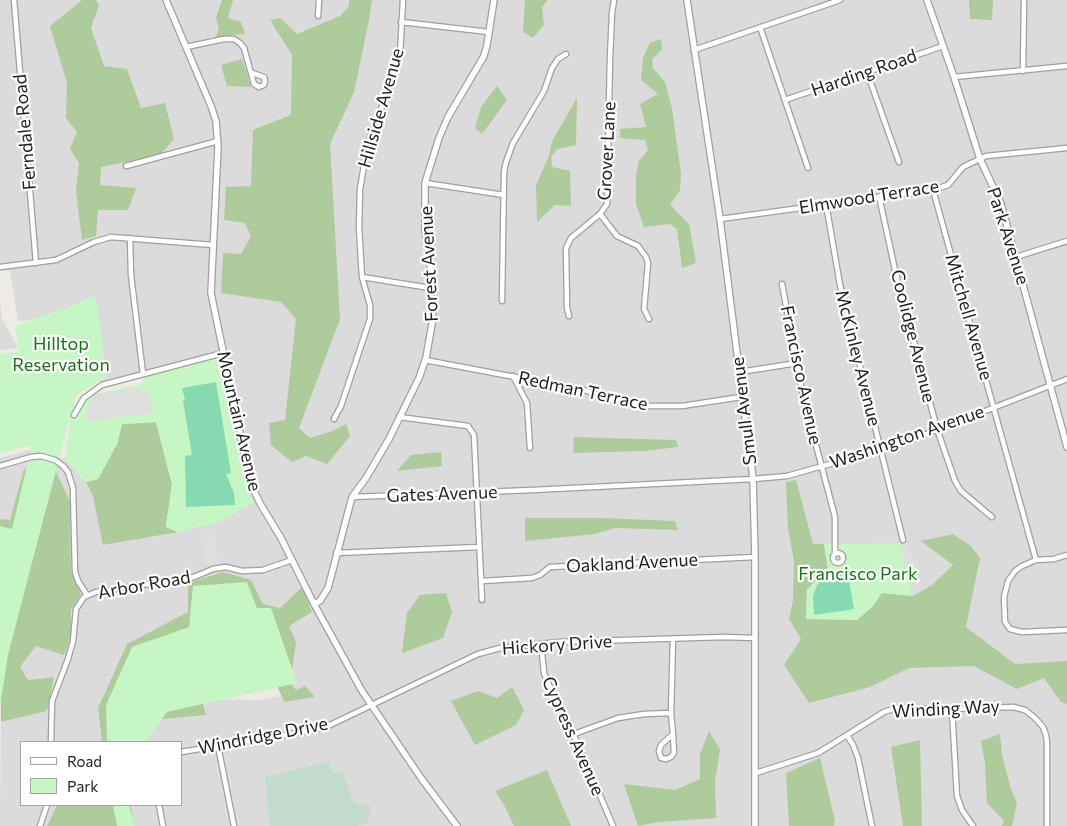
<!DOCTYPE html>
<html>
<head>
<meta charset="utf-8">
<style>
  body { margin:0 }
  #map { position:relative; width:1067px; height:826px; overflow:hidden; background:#eeeae4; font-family:Commissioner,sans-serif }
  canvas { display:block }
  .legend { position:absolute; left:20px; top:741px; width:162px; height:65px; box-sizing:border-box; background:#fff; border:1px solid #a5a5a5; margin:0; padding:6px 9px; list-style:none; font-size:15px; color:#1e1e1e }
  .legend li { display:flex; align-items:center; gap:10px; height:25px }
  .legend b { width:25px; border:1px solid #a5a5a5 }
</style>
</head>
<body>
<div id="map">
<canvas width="1067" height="826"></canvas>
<ul class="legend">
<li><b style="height:6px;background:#fff"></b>Road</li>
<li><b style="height:14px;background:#c5f6c4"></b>Park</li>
</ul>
</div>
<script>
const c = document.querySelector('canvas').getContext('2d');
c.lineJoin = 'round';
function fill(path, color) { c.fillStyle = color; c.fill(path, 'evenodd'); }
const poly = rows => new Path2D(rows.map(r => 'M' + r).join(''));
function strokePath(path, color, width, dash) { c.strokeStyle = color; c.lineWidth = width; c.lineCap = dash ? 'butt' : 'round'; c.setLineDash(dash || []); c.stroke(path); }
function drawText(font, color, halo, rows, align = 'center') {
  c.font = font + ' Commissioner,sans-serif'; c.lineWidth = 4.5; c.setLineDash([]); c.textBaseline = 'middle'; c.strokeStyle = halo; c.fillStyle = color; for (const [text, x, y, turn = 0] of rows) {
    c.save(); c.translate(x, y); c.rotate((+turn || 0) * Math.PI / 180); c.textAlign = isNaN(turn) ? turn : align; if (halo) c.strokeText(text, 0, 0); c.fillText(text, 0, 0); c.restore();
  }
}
fill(poly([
  [0,0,1067,0,1067,826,134,826,131,805,181,805,181,742,137,742,153,720,206,715,204,705,211,699,257,700,282,696,284,702,296,691,290,684,289,626,301,588,280,608,263,604,251,580,127,644,98,708,102,742,21,742,21,805,57,805,47,826,0,826,1,722,47,711,54,677,28,680,20,667,36,646,71,635,71,610,81,594,71,570,70,501,24,469,10,521,0,519,0,458,29,450,65,459,86,482,93,496,104,545,219,522,253,503,242,466,220,358,104,386,48,318,18,321,10,270,0,271],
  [0,302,2,319,18,348,0,350]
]), '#dcdbdb');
fill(poly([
  [82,0,96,0,99,5,91,28,104,66,127,69,141,108,165,103,174,139,160,155,101,167,100,185,136,188,128,210,98,210,96,236,82,240,76,192,79,163,70,149,77,132,66,118,67,83,50,26],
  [222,0,233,0,228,18,241,22,245,34,215,37,219,30,216,18],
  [349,0,372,0,369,20,354,92,330,144,340,319,299,428,310,438,330,432,346,424,350,436,327,464,306,456,292,462,271,445,269,423,285,420,296,319,281,302,221,293,223,253,241,254,251,236,245,223,224,220,226,187,251,186,253,130,291,115,292,55,270,20,280,18,297,34,340,16,349,6],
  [525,0,548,0,542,7,544,25,533,38,523,32],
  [969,0,993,0,992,20,970,19],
  [661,39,662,50,652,59,653,68,665,82,672,108,681,174,680,190,670,205,689,224,696,263,682,268,677,229,670,224,644,227,636,204,636,174,639,161,648,150,645,140,620,138,620,129,646,127,640,104,658,94,641,80,643,58,650,43],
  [242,59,251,87,227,86,221,65],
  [497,86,507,100,482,134,475,128,481,107],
  [577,98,576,145,557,149,551,157,552,167,570,171,571,206,555,205,537,222,536,185,549,156,552,141],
  [156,422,172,484,166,527,178,532,103,545,93,496,86,482,98,479,117,444,122,424],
  [574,437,676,440,678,447,645,451,573,453],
  [441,452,442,466,397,471,411,455],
  [54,468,70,501,71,570,81,594,71,610,71,635,64,655,36,646,20,667,28,680,54,677,47,711,1,722,0,519,10,520,24,469],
  [796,480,813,544,824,544,828,570,807,589,806,619,857,620,872,607,882,593,913,596,932,585,953,565,921,541,953,534,971,546,980,558,966,627,1015,664,1067,661,1067,704,1061,702,1044,678,1017,689,974,666,909,668,870,687,809,703,784,665,801,639,789,619,793,600,794,561,788,529,786,482],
  [525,518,602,518,675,521,678,530,615,528,595,534,525,541],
  [223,572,251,580,263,604,280,608,302,587,312,612,289,626,296,642,290,683,296,690,305,686,315,697,284,702,256,637,197,679,206,715,153,720,137,742,102,742,98,708,127,644,188,612,188,583],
  [446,593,452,612,443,638,402,653,407,613,420,595],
  [512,687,524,710,516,725,475,745,451,701,478,691,497,698],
  [709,731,720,750,715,781,716,818,659,822,638,826,624,784,675,790,700,779,700,754],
  [1000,734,1002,755,1011,789,1017,803,1012,826,1002,826,1004,821,987,803,985,764,981,741],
  [920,740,922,826,903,826,891,747],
  [820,758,835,821,834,826,789,826,786,773],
  [547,770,571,826,514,826,505,807,495,791],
  [57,805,131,805,134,826,47,826]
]), '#aecb9c');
fill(poly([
  [328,762,332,773,342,772,354,803,371,806,368,823,357,826,270,826,265,777]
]), '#c2dbcd');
fill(poly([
  [96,296,107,377,76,395,73,406,83,396,143,384,143,377,220,358,242,466,253,503,219,522,178,532,166,527,172,484,156,422,122,424,117,444,98,479,86,482,65,459,72,409,8,655,0,707,0,526,12,529,32,445,0,453,0,354,19,352,15,327],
  [900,543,913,596,882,593,872,607,857,620,806,619,807,589,828,570,824,544],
  [247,582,257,608,271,608,297,683,167,712,146,742,107,742,106,705,132,647,189,627,193,586],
  [113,805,129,805,135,826,117,826]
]), '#c5f6c4');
fill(poly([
  [216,382,231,473,226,474,234,493,235,505,186,507,185,456,192,455,183,401,185,400,182,388],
  [841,569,847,569,854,609,814,615,813,596,817,585,828,574]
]), '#87d9b1');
fill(poly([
  [139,388,141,391,148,391,154,413,87,421,85,411,89,409,89,400,94,396,94,394],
  [214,528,219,563,206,565,200,530],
  [907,543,922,585,916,587,910,584,907,578,901,546]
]), '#dedede');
const minor = poly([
  [14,0,36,263],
  [318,16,319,0],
  [401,22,489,32],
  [760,27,808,168],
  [186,47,224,39,234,39,240,43,244,48,254,84,259,87,264,85,265,81,264,77,252,73],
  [694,50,840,0],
  [1023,71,1024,0],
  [867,72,899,162],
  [954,77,1067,66],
  [785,100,943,46],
  [126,166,218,141],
  [425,183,504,195],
  [933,190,1036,560],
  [879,196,895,270,937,429,955,481,961,491,992,517],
  [826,204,840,285,903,540],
  [600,214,617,236,638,246,646,257,648,263,644,309,649,319],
  [720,219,933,190,948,185,963,167,986,156,1067,148],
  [130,238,131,275,143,374],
  [1016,257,1067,241],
  [0,267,56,260,94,242,111,237,213,245],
  [362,277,430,288],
  [782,284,803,396,835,517,835,553],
  [502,301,504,172,506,162,513,143,544,91,552,68,558,59,566,54],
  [569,316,567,308,566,248,571,238,600,214,607,204,610,58,612,13,614,0],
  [425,360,584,390,612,400,643,406,682,406,741,397],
  [740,372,797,363],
  [513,376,527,403,530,448],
  [74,415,84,398,102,385,223,353],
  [399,417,468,426,474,435,482,600],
  [334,419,341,406,370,319,370,305,362,277,359,227,360,189,368,143,394,75,400,55,403,0],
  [0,466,31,457,41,456,55,460,63,466,68,472,73,488,75,572,78,581,87,595],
  [352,497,533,490,753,479,787,476,898,445,1067,379],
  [336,553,479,547],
  '833 558a5 5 0 1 1 10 0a5 5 0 1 1-10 0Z',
  [1067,555,1054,559,1036,560,1022,566,1015,571,1008,581,1004,597,1005,622,1010,629,1022,632,1067,630],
  [482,581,532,578,540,575,550,567,755,557],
  [541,644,544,673,548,683,579,746,613,826],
  [952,709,957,796,962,810,973,826],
  [574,734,618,718,644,714,671,713],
  [673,734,674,753,671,757,666,759,661,758,659,751,661,745,673,734,671,713,673,639],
  [847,735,853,745,858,758,872,826],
  [51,742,52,701,68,659,73,641,76,609,84,597,96,592,194,577,213,569,226,567,242,571,263,570,292,560],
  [218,746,234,826],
  [181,752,315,730,328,726,478,654,500,648,559,642,724,637,755,638],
  [756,773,818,753,884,712,896,708,952,709,1013,707,1025,710,1035,718,1043,727,1046,735,1047,743,1047,826],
  [159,805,163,826],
  [40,826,47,805]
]);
const tertiary = poly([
  [166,0,211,106,216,121,218,147,211,293,248,472,253,489,261,505,281,538,314,604,362,691,421,778,457,826],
  [687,0,720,219,753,479,755,557,755,826],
  [927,0,954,77,980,159,1001,204,1067,447],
  [314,604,320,601,328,588,352,497,366,478,389,439,419,378,426,358,433,318,430,288,432,278,425,230,425,183,439,138,448,117,484,56,487,45,494,0]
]);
strokePath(minor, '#9f9f9f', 7);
strokePath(tertiary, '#9f9f9f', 8);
strokePath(minor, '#fff', 4.5);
strokePath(tertiary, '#fff', 5.5);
drawText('18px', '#1e1e1e', '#fff', [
  ["Harding Road",864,73,-19],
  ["Hillside Avenue",381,108,-74],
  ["Ferndale Road",25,132,-95],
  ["Grover Lane",607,151,-87],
  ["Elmwood Terrace",869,197,-9],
  ["Park Avenue",1008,236,72],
  ["Forest Avenue",429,264,-93],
  ["Mitchell Avenue",969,317,74],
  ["Coolidge Avenue",913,336,76],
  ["McKinley Avenue",858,358,76],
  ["Francisco Avenue",801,375,78],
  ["Redman Terrace",583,391,12],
  ["Smull Avenue",744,411,-97],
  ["Mountain Avenue",239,421,77],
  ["Washington Avenue",907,437,-19],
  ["Gates Avenue",442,494,-2],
  ["Oakland Avenue",632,563,-3],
  ["Arbor Road",144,585,-10],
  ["Hickory Drive",557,645,-4],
  ["Winding Way",946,709,-3],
  ["Windridge Drive",263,736,-11],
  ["Cypress Avenue",573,736,66]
]);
drawText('18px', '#137512', '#fff', [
  ["Hilltop",61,344],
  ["Reservation",61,365],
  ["Francisco Park",858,574]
]);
</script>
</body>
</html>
